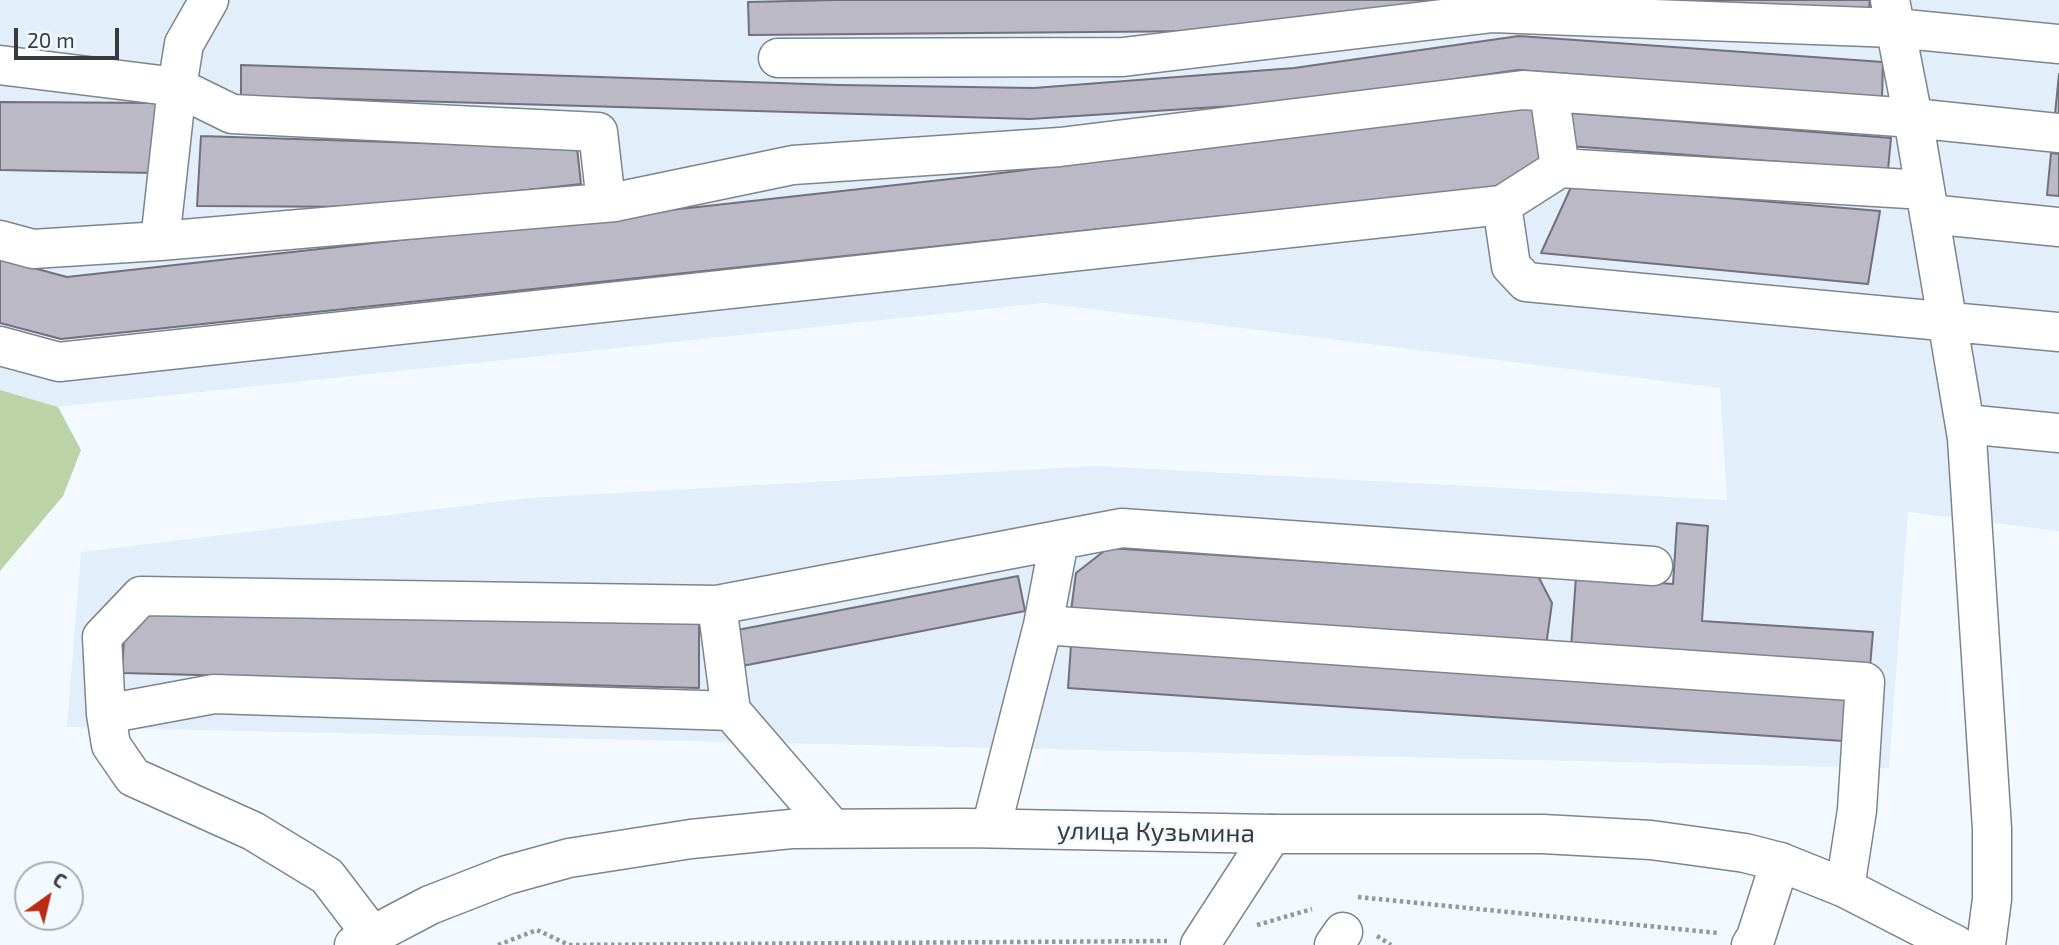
<!DOCTYPE html>
<html>
<head>
<meta charset="utf-8">
<style>
  body { margin:0 }
  #map { position:relative; width:2059px; height:945px; overflow:hidden; background:#f3faff; font-family:"Exo 2",sans-serif }
  canvas { display:block }
  .north { position:absolute; left:14px; top:861px; width:70px; height:70px; box-sizing:border-box; background:#f3faff; border:2px solid #a8aeb2; border-radius:50%; rotate:34deg; font-size:19px; font-weight:700; line-height:28px; text-align:center; color:#373b3e }
  .north::after { content:''; display:block; margin:auto; width:24px; height:32px; background:#b82c11; clip-path:polygon(50% 0,100% 100%,50% 72%,0 100%) }
  .scale { position:absolute; left:14px; top:28px; width:105px; height:32px; box-sizing:border-box; border:4px solid #373b3e; border-top:0; padding-left:9px; font-size:21px; line-height:24px; white-space:nowrap; color:#373b3e; -webkit-text-stroke:5px #f3faff; paint-order:stroke }
</style>
</head>
<body>
<div id="map">
<canvas width="2059" height="945"></canvas>
<div class="north">С</div>
<div class="scale">20 m</div>
</div>
<script>
const c = document.querySelector('canvas').getContext('2d');
c.lineJoin = 'round';
function fill(path, color) { c.fillStyle = color; c.fill(path, 'evenodd'); }
const poly = rows => new Path2D(rows.map(r => 'M' + r).join(''));
function strokePath(path, color, width, dash) { c.strokeStyle = color; c.lineWidth = width; c.lineCap = dash ? 'butt' : 'round'; c.setLineDash(dash || []); c.stroke(path); }
function drawText(font, color, halo, rows, align = 'center') {
  c.font = font + ' "Exo 2",sans-serif'; c.lineWidth = 5; c.setLineDash([]); c.textBaseline = 'middle'; c.strokeStyle = halo; c.fillStyle = color; for (const [text, x, y, turn = 0] of rows) {
    c.save(); c.translate(x, y); c.rotate((+turn || 0) * Math.PI / 180); c.textAlign = isNaN(turn) ? turn : align; if (halo) c.strokeText(text, 0, 0); c.fillText(text, 0, 0); c.restore();
  }
}
fill(poly([
  [0,0,2059,0,2059,531,1908,512,1889,768,67,727,81,552,529,498,1096,466,1727,500,1720,388,1043,303,58,407,0,390]
]), '#e2eef9');
fill(poly([
  [0,390,58,407,81,450,63,496,0,571]
]), '#bbd3a7');
const building = poly([
  [836,0,1429,0,1415,12,1207,31,749,35,748,2,836,0],
  [1627,0,1870,0,1867,23,1627,0],
  [1519,36,1883,62,1882,98,1518,70,1295,102,1030,119,241,96,241,65,838,85,1034,88,1294,68,1519,36],
  [2059,74,2059,125,2054,124,2059,74],
  [0,102,163,103,154,173,0,170,0,102],
  [1533,106,1541,166,1497,187,61,339,0,323,0,259,67,277,977,176,1533,106],
  [1572,113,1891,138,1888,170,1569,146,1572,113],
  [201,136,577,148,581,184,374,207,197,206,201,136],
  [2051,153,2059,154,2059,196,2047,195,2051,153],
  [1572,185,1880,211,1868,284,1541,253,1572,185],
  [1677,523,1708,526,1702,621,1873,632,1870,667,1571,648,1576,577,1673,584,1677,523],
  [1108,548,1538,576,1552,603,1546,646,1071,611,1076,573,1108,548],
  [1018,576,1025,611,737,667,732,631,1018,576],
  [155,608,699,619,699,688,122,673,124,638,155,608],
  [1071,645,1846,699,1843,741,1068,688,1071,645]
]);
fill(building, '#bbb9c5');
strokePath(building, '#72707a', 2);
const minor = poly([
  [209,0,184,44,177,87,232,114,598,132,606,202],
  [1890,0,1913,118,1967,438,1992,829,1992,899,1986,945],
  [778,58,1123,57,1493,13,1895,28,2059,44],
  [0,65,177,87,160,241],
  [1549,92,1560,168],
  [1502,205,1511,266,1526,282,2059,332],
  [1929,214,2059,227],
  [0,240,33,249,160,241,615,202,793,165,1060,147,1523,90,1913,118,2059,133],
  [0,346,59,362,1502,205,1560,168,1925,190],
  [1965,424,2059,433],
  [717,605,731,711,214,694,106,714,102,637,141,596,717,605,1122,528,1653,566],
  [1043,625,1059,541],
  [731,711,832,828],
  [106,714,111,745,133,777,253,831,327,876,372,935],
  [991,828,1043,625,1865,682,1857,810,1845,888],
  [1200,945,1272,834],
  [1334,945,1343,932],
  [1751,945,1756,937,1780,862]
]);
const major = poly([
  [354,945,430,905,507,875,569,858,691,839,791,829,966,828,1272,834,1543,834,1651,840,1745,853,1780,862,1845,888,1956,945]
]);
strokePath(minor, '#7c858d', 41);
strokePath(major, '#7c858d', 41);
strokePath(poly([
  [1358,897,1718,933],
  [1257,925,1312,909],
  [1377,936,1391,945],
  [498,945,537,930,569,945],
  [569,945,1167,941]
]), '#92989c', 4.5, [3.5, 3.5]);
strokePath(minor, '#fff', 38);
strokePath(major, '#fff', 38);
drawText('26px', '#373b3e', '#f3faff', [
  ["улица Кузьмина",1156,832,1]
]);
</script>
</body>
</html>
